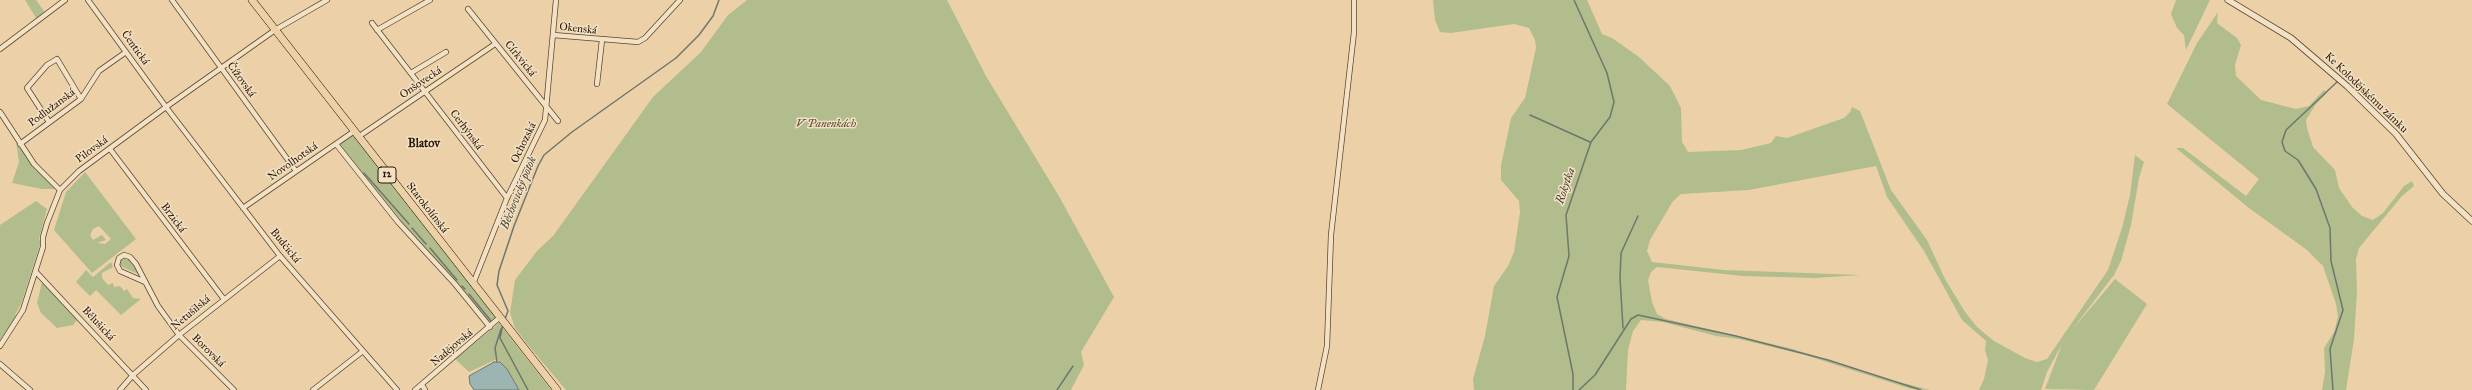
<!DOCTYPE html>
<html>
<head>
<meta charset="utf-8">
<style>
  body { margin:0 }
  canvas { display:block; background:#ecd1a8 }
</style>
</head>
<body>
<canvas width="2472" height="390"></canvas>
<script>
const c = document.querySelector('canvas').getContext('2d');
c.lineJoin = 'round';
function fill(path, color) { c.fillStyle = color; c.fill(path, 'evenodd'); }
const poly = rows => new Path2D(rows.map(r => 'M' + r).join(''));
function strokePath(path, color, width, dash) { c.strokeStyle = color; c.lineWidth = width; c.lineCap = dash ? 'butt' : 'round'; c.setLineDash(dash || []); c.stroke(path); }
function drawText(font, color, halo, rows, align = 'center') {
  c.font = font + ' "IM FELL Great Primer",serif'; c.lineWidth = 3; c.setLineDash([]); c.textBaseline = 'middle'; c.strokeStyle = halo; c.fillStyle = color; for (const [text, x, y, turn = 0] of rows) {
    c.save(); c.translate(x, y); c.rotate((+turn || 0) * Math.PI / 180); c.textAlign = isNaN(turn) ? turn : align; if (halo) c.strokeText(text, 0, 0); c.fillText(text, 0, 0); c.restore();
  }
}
fill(poly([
  [25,0,36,0,46,14,38,21],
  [747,0,947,0,986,76,1060,198,1114,297,1081,352,1084,365,1071,390,566,390,528,345,515,328,510,313,515,280,537,251,553,236,653,97,701,52,728,15],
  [1433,0,1587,0,1602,34,1612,38,1639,57,1670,86,1681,108,1682,142,1688,152,1741,150,1771,143,1776,136,1787,138,1844,118,1850,112,1852,107,1860,111,1891,190,1927,240,1945,279,1965,312,1977,327,1994,341,2025,358,2037,362,2047,359,2108,270,2122,228,2130,195,2135,155,2144,162,2139,178,2131,225,2121,261,2114,275,2072,330,2115,279,2147,304,2094,390,2045,389,2062,344,2047,372,2041,390,1979,390,1984,379,1988,360,1985,350,1986,341,1962,320,1924,251,1887,197,1876,166,1749,190,1681,194,1673,201,1650,240,1647,251,1652,262,1724,270,1861,275,1815,278,1743,276,1657,267,1651,272,1648,280,1652,302,1657,314,1666,319,1793,349,1876,376,1930,390,1911,389,1805,355,1739,339,1716,336,1663,322,1641,320,1633,331,1628,350,1626,390,1474,390,1473,379,1485,336,1494,286,1508,266,1514,252,1520,212,1519,201,1501,180,1501,166,1511,118,1525,98,1536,48,1535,40,1529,28,1514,24,1451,33,1440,32,1435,20],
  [2176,0,2210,0,2186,50,2184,35,2177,28,2171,14],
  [2218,12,2217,23,2237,38,2241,45,2235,65,2236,76,2261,100,2296,109,2309,106,2324,90,2327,93,2316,104,2306,120,2307,128,2313,147,2335,170,2339,188,2352,207,2362,216,2373,220,2383,213,2404,186,2412,181,2414,186,2402,196,2359,248,2356,259,2357,292,2354,339,2346,390,2322,390,2325,372,2324,348,2334,332,2338,317,2336,304,2323,266,2307,250,2249,208,2176,148,2183,148,2246,196,2259,179,2167,104,2197,43],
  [353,132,499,318,490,327,389,212,336,144],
  [16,142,32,165,55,189,42,189,12,183,19,162],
  [85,172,136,239,92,273,54,230,66,192],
  [99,226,111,239,105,244,97,243,106,240,102,235,93,240,90,235,93,229],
  [36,201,47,209,39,239,41,242,21,304,15,315,17,316,0,340,0,225],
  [123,257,131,260,138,274,120,266,119,262],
  [111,262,113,267,102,273,102,278,108,285,113,283,114,287,120,286,124,291,127,289,133,298,141,299,121,315,96,290,90,296,76,282,86,270,93,277],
  [42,282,77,320,73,325,57,328,41,313,37,303],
  [499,323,551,390,519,390,507,369,497,359,469,372,455,359]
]), '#b1bd8d');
const water = poly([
  [494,362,500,362,507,369,519,390,474,390,470,384,469,376,494,362]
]);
fill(water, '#9cb5b2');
strokePath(water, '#6f766c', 1);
strokePath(poly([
  [1530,115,1590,142],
  [364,173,409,224],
  [412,228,426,244],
  [430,248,457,280],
  [462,286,465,289],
  [469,294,491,321],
  [505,319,508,311,497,285,499,271,514,226,538,166,544,155,572,132,676,58,699,35,713,16,719,0],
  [503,324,500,338,528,390],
  [1623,328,1620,278,1621,253,1638,216],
  [497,362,495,348,501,329],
  [1057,390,1073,366],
  [1573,390,1573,374,1557,297,1569,256,1566,215,1591,142,1610,117,1614,102,1607,73,1574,0],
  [1579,390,1595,375,1631,319,1638,315,1736,336,1828,360,1921,390],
  [2333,390,2330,349,2343,310,2331,261,2330,228,2316,189,2298,160,2285,151,2282,142,2286,130,2337,82]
]), '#6f766c', 1.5);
const minor = poly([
  [88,0,166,107,280,256,397,390],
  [172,0,296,171],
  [468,9,558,121],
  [372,23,507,198],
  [377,30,430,0],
  [553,35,638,42,645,38,680,0],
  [0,49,65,0],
  [411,73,446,52],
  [597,84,602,40],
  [0,112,34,164,60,190],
  [49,122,27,88,47,65,57,59,81,99],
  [358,137,495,44],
  [20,144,81,99,99,71,126,52],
  [336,144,398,222,455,284,490,327],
  [110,149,223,298],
  [243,208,353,132],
  [36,272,146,390],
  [145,282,120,271,117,265,119,258,124,255,130,257,136,264,158,306,179,335,234,390],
  [473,284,507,198,545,120,556,0],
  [0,346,23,310,43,247,43,237,47,223,60,190,79,171,166,107,275,30,327,0],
  [0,364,30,390],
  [422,385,425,390],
  [120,390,133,375,179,335,280,256],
  [313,390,363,351],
  [415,390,499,318],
  [1318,390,1327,346,1331,235,1354,32,1354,0]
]);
const tertiary = poly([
  [2228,0,2291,38,2347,86,2396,134,2443,194,2472,221]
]);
const primary = poly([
  [252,0,557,390]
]);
strokePath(minor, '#5c462c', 6);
strokePath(tertiary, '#5c462c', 7);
strokePath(primary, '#2c1702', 8);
strokePath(minor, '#f3e1c6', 4.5);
strokePath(tertiary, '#f3e1c6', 5.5);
strokePath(primary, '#ecd1a8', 7);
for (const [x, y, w] of [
  [387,175,18]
]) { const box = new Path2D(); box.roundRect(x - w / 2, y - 8, w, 16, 3); c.fillStyle = '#f3e1c6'; c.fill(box); strokePath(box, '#2c1702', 1); }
drawText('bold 10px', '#2c1702', null, [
  ["12",387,175]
]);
drawText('11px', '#2c1702', '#f3e1c6', [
  ["Okenská",578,29,6],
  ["Čentická",135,48,54],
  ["Církvická",520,59,51],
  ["Čížovská",241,80,54],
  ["Onšovecká",421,83,-34],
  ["Ke Kolodějskému zámku",2366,93,44],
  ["Podlužanská",52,108,-37],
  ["Cerhýnská",466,130,53],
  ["Ochozská",524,143,-64],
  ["Pilovská",92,150,-36],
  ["Novolhotská",293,162,-35],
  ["Starokolínská",427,208,52],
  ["Brzická",173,218,53],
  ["Budčická",285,246,51],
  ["Netušilská",191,313,-40],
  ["Bělušická",98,324,47],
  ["Nadějovská",452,348,-40],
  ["Borovská",208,351,45]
]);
drawText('italic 11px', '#54492c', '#f3e1c6', [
  ["V Panenkách",826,124]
]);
drawText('bold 12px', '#2c1702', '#f3e1c6', [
  ["Blatov",424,144]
]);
drawText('italic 12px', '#4e4637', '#f3e1c6', [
  ["Rokytka",1566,186,-71],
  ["Běchovický potok",519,193,-68]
]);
</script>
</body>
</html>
